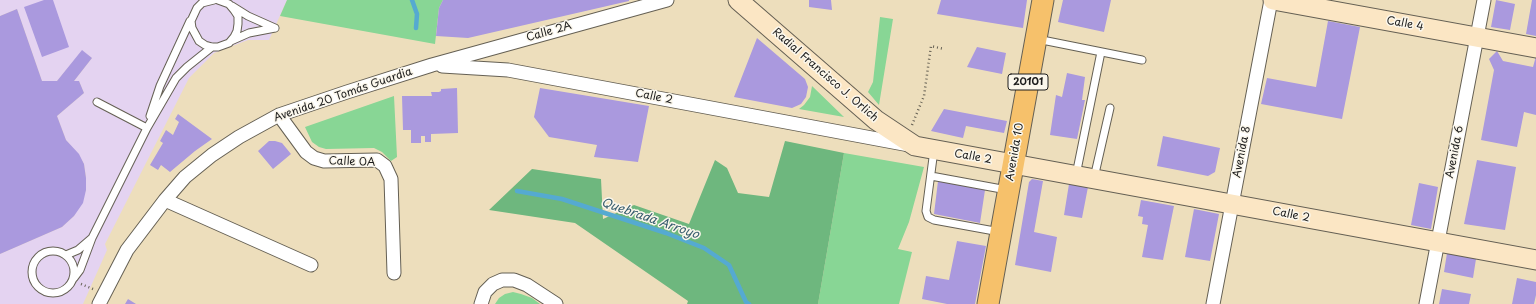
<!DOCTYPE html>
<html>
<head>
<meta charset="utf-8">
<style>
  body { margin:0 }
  canvas { display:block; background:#eddebc }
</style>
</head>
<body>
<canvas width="1536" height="304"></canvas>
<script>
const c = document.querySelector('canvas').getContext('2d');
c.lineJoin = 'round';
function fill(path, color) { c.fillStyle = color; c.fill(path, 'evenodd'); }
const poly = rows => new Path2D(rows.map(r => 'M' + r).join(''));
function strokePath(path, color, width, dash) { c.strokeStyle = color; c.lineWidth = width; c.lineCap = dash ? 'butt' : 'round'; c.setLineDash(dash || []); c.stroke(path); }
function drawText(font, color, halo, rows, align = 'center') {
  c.font = font + ' "Playpen Sans",sans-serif'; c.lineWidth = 3; c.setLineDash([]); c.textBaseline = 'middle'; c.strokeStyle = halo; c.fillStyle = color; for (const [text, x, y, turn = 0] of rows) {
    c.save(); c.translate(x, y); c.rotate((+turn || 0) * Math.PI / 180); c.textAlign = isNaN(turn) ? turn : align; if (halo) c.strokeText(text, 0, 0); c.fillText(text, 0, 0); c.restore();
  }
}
fill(poly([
  [0,0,287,0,269,40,248,40,214,53,189,78,105,244,107,250,83,304,0,304,0,254,62,227,74,216,86,190,86,178,84,164,78,154,66,140,57,116,84,93,79,81,74,81,92,58,82,51,57,81,42,81,17,9,0,16]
]), '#e4d3f1');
fill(poly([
  [287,0,443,0,439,8,435,44,280,16],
  [880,17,893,19,879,105,868,92,873,82],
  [812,86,844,117,799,109,804,105,810,97],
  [394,96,397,157,391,161,382,152,374,148,326,149,319,147,312,142,305,127],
  [844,153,924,167,909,222,898,249,912,252,899,304,818,304],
  [513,292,521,294,532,298,540,304,495,304,499,298,505,294]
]), '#88d695');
fill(poly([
  [785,141,844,153,818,304,687,304,688,301,575,223,489,210,532,169,601,179,603,219,634,205,689,224,715,160,727,168,738,193,769,197]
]), '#6eb77e');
strokePath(poly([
  [412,0,417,14,416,28],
  [517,191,562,199,666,233,704,248,729,265,746,302,749,304]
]), '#55aad1', 4.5);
fill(poly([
  [44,0,53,0,69,47,42,57,24,7],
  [443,0,629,0,629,1,468,38,436,36,439,8],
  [809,0,831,0,832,10,809,7],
  [941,0,1027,0,1023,28,937,14],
  [1063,0,1111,0,1104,32,1058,22],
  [1496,0,1515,4,1510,30,1491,27],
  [1532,0,1536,0,1536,36,1526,34],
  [17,9,42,81,57,81,82,50,92,58,74,81,79,81,84,93,57,116,66,140,79,154,84,164,86,178,86,190,83,203,74,216,62,227,0,254,0,16],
  [1328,21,1360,27,1342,119,1261,104,1267,78,1316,87],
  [757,38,805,79,808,87,806,97,801,104,792,108,734,97],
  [977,47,1006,53,1002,74,967,67],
  [1497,51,1503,61,1533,67,1536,56,1536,115,1524,112,1517,147,1481,140,1494,70,1489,59],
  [1067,73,1085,77,1082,100,1085,100,1077,139,1050,135,1056,95,1062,97],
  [457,88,458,133,431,134,431,142,425,142,425,136,421,136,421,143,411,143,411,130,403,130,402,96,432,96,431,92,439,92,441,91,441,89],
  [540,88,649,106,638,162,594,157,597,145,549,137,534,117],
  [944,109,1007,121,1004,133,966,126,963,138,931,131],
  [178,114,212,139,195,151,170,172,161,165,158,170,150,165,163,143,160,141,166,130,173,135,179,122,175,119],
  [1163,136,1220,148,1215,172,1208,176,1157,166],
  [269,141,275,141,282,143,291,154,273,169,258,151],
  [1477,160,1516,167,1505,230,1464,224],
  [1032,179,1043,181,1034,232,1057,237,1051,272,1015,265,1029,182],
  [938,181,985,190,980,223,934,214],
  [1419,183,1438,187,1431,229,1411,225],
  [1069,184,1088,187,1082,218,1064,215],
  [1141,200,1174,206,1163,260,1142,257,1148,225,1142,224,1143,217,1138,216],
  [1194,209,1219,214,1210,261,1185,257],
  [957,241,986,246,975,304,947,304,922,299,926,276,949,280],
  [1447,253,1476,259,1473,278,1444,272],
  [1517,278,1536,282,1536,295,1534,304,1512,304],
  [1442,289,1471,294,1469,304,1439,304],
  [128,299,136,304,125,304]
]), '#aa99de');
const lane = poly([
  [214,0,202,3,197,8,191,21,192,28,199,41,205,45,212,47,218,47,229,43,234,37,237,31,238,24,238,16,234,10,229,4,218,0],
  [232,6,248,16,275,28],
  [1037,39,1142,60],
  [231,41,249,33,275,28],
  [97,102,147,128],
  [150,116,160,86,190,21],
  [934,150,926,211,928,217,934,220,1000,232],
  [1076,175,1101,52],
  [931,176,1007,190],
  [1094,178,1110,108],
  [92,238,147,128,176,78,187,67,212,47],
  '32 272a21 21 0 1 1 42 0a21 21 0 1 1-42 0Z',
  [66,255,78,250,92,238,80,270,74,278]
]);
const street = poly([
  [442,66,508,70,909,145],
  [279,115,306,152,314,158,324,161,377,160,385,166,391,179,394,273],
  [165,200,311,265],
  [99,304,127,250,165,200,185,177,212,155,239,137,279,115,347,92,432,65,667,0],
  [481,304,485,292,493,284,502,280,514,280,527,285,556,304],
  [1213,304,1271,0],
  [1426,304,1484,0]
]);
const secondary = poly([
  [738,0,876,120,915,146,1536,260],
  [1273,0,1536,48]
]);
const primary = poly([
  [988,304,1043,0]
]);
strokePath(lane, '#656054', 9);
strokePath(street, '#656054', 15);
strokePath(secondary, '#656054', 21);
strokePath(primary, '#656054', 23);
strokePath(poly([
  [912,125,924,96,931,46,944,49],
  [81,284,93,289]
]), '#656054', 2.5, [1, 3]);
strokePath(lane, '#fff', 7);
strokePath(street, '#fff', 13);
strokePath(secondary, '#fbe6c4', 19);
strokePath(primary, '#f6c16b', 21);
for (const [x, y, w] of [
  [1028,82,40]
]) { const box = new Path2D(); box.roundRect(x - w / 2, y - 8, w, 16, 3); c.fillStyle = '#fbf7ec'; c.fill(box); strokePath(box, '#1c1c1c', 1); }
drawText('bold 10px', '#1c1c1c', null, [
  ["20101",1028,82]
]);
drawText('11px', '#1c1c1c', '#fbf7ec', [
  ["Calle 4",1405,24,10],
  ["Calle 2A",549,32,-16],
  ["Radial Francisco J. Orlich",825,75,41],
  ["Avenida 20 Tomás Guardia",343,95,-19],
  ["Calle 2",654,97,11],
  ["Avenida 10",1015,152,-80],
  ["Avenida 8",1242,152,-79],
  ["Avenida 6",1455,152,-79],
  ["Calle 2",973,157,10],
  ["Calle 0A",352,162,2],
  ["Calle 2",1291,215,11]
]);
drawText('italic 12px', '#365c6d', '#fbf7ec', [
  ["Quebrada Arroyo",650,219,19]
]);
</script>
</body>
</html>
